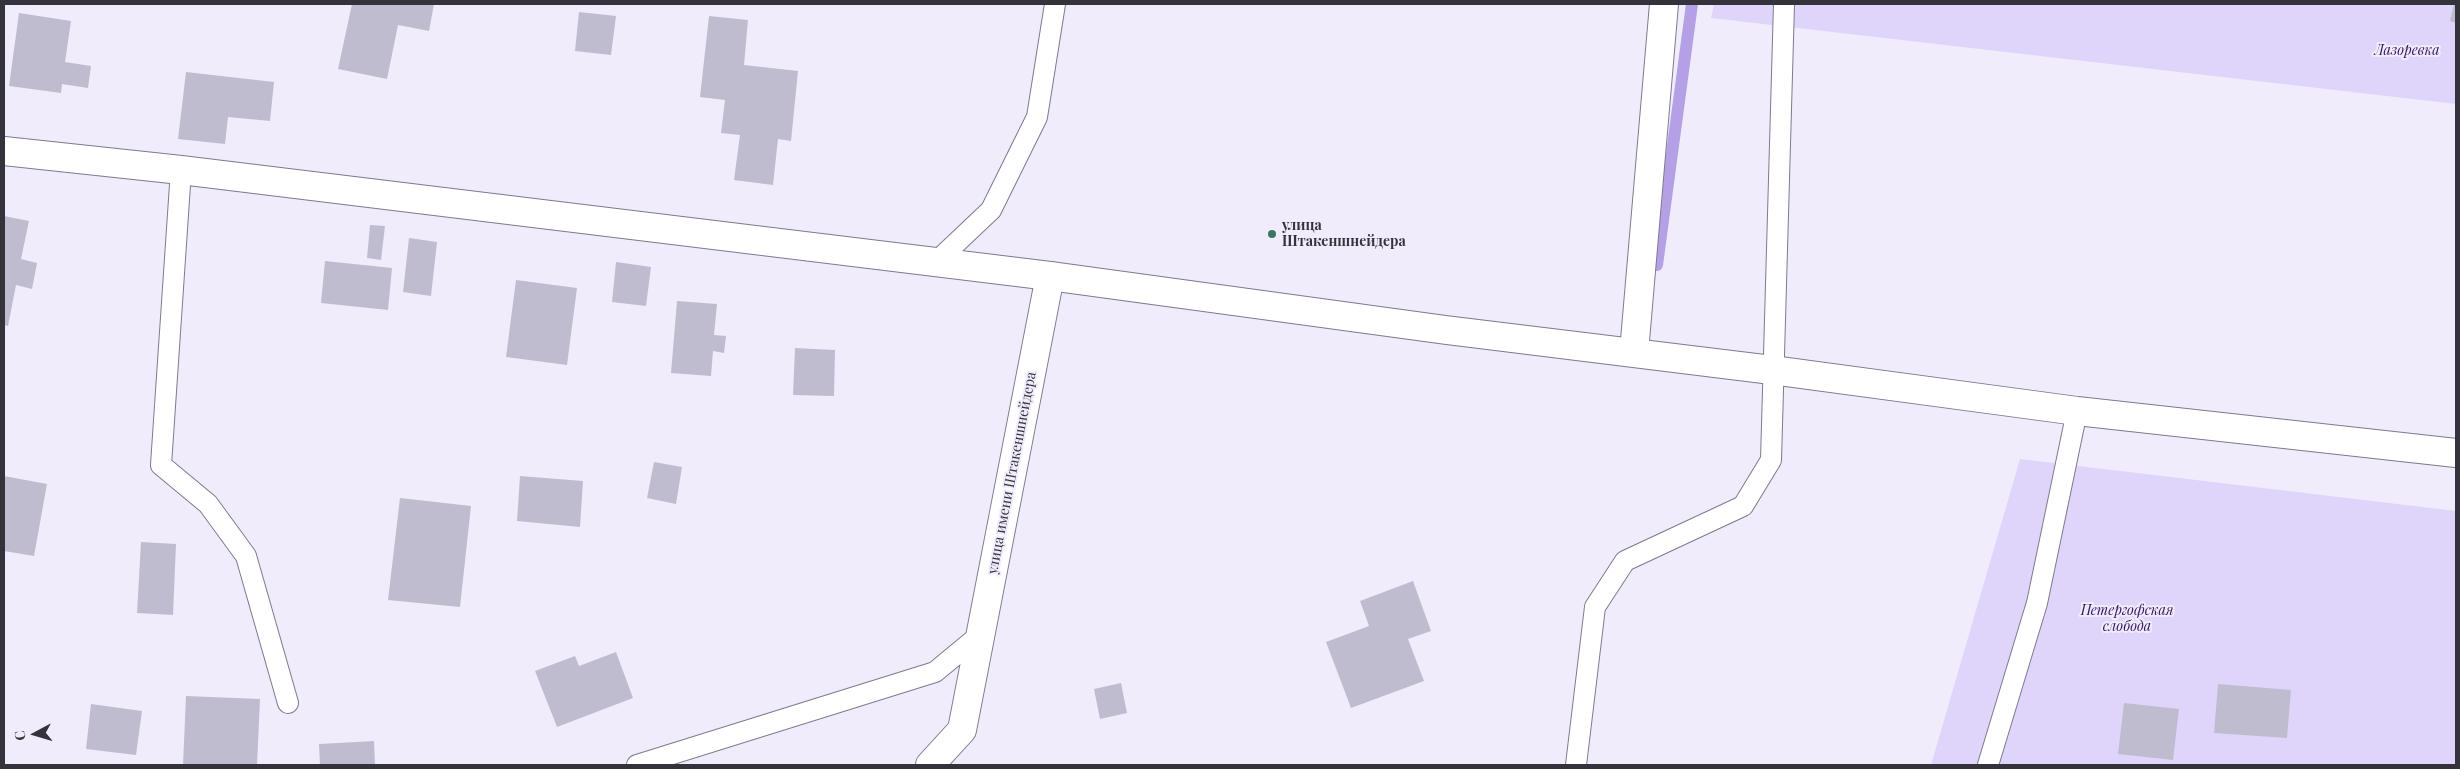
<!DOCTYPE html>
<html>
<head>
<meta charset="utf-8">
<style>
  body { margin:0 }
  #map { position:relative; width:2460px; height:769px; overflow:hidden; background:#f0ecfc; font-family:"Playfair Display",serif }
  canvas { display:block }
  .frame { position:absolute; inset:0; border:5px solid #34323a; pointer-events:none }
  .north { position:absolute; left:10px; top:709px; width:50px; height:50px; -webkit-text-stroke:4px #f0ecfc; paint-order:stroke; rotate:264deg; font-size:14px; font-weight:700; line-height:20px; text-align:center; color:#34323a }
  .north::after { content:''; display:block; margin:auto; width:18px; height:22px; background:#34323a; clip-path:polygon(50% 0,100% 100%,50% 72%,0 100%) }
</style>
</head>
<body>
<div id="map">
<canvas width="2460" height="769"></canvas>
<div class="frame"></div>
<div class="north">С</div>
</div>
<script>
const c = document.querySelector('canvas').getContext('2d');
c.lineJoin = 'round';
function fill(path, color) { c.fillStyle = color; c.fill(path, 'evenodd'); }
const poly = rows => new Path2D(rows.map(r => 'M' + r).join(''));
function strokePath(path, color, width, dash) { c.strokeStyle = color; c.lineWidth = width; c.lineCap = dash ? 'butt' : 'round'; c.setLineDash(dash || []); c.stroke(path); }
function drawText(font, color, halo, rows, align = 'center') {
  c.font = font + ' "Playfair Display",serif'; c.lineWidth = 4; c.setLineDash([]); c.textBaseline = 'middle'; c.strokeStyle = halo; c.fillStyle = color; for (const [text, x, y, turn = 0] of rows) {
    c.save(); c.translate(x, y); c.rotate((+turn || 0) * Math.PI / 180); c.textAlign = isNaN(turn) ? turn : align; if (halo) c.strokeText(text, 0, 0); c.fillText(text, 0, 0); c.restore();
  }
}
fill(poly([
  [1714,4,2456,4,2456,104,1711,18],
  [2020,459,2456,511,2456,765,1931,765]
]), '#dfd5fb');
strokePath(poly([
  [1657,265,1692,4]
]), '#b4a0e4', 12);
fill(poly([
  [352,4,434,4,429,31,398,25,387,79,338,69],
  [2454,4,2456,4,2456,23,2450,21],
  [579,12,616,16,611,55,575,51],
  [19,13,71,21,65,62,91,66,88,88,62,84,61,93,9,86],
  [709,16,748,20,744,65,798,71,791,141,778,139,773,185,734,180,740,135,721,133,725,100,700,97],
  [186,72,274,82,270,121,228,117,225,144,178,139],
  [4,216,29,221,21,259,37,263,32,289,16,285,8,326,4,325],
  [370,225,385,226,381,260,367,258],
  [409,238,437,242,431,296,403,292],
  [325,261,392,268,388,310,321,303],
  [616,262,651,267,646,306,612,302],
  [516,280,577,288,567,365,506,357],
  [677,301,717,304,714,335,726,336,724,353,713,351,711,376,671,373],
  [795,348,835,350,834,396,793,395],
  [654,462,682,467,676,504,647,498],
  [4,476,47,484,34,556,4,551],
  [520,476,583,481,580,527,517,521],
  [400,498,471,506,460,607,388,600],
  [141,542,176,544,173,615,137,613],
  [1413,581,1431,631,1408,639,1424,681,1351,708,1326,642,1369,626,1360,601],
  [616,652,633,698,557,727,535,671,575,656,579,666],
  [1121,683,1127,713,1100,719,1094,689],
  [2218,684,2291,690,2287,738,2214,733],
  [186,696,260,699,257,765,183,765],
  [2124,703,2179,709,2173,760,2118,754],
  [91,704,142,711,136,755,86,749],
  [374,741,375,765,320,765,319,744]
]), '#c0bccf');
const lane = poly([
  [181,170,161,465,208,504,246,556,288,703],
  [935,263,991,210,1037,117,1055,4],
  [637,765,935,672,981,634],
  [1576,765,1595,607,1625,561,1743,506,1771,460,1784,4],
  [1988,765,2037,603,2077,411]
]);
const street = poly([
  [1634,352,1664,4],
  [930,765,962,730,1050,276]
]);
const secondary = poly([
  [4,151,181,170,1050,276,1446,330,1772,370,2077,411,2456,453]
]);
strokePath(lane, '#7e7a8c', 22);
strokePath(street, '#7e7a8c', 30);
strokePath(secondary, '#7e7a8c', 30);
strokePath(lane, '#fff', 20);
strokePath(street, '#fff', 28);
strokePath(secondary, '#fff', 28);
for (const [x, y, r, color] of [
  [1272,234,5,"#3a7763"]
]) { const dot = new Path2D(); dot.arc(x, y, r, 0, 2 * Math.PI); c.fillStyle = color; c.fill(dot); strokePath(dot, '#f0ecfc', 2); }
drawText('italic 14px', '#351362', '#f0ecfc', [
  ["Лазоревка",2407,51],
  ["Петергофская",2127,611],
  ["слобода",2127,627]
]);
drawText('bold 14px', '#34323a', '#f0ecfc', [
  ["улица",1282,226],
  ["Штакеншнейдера",1282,242]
], 'left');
drawText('14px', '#34323a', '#f0ecfc', [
  ["улица имени Штакеншнейдера",1012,473,-79]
]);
</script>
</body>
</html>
